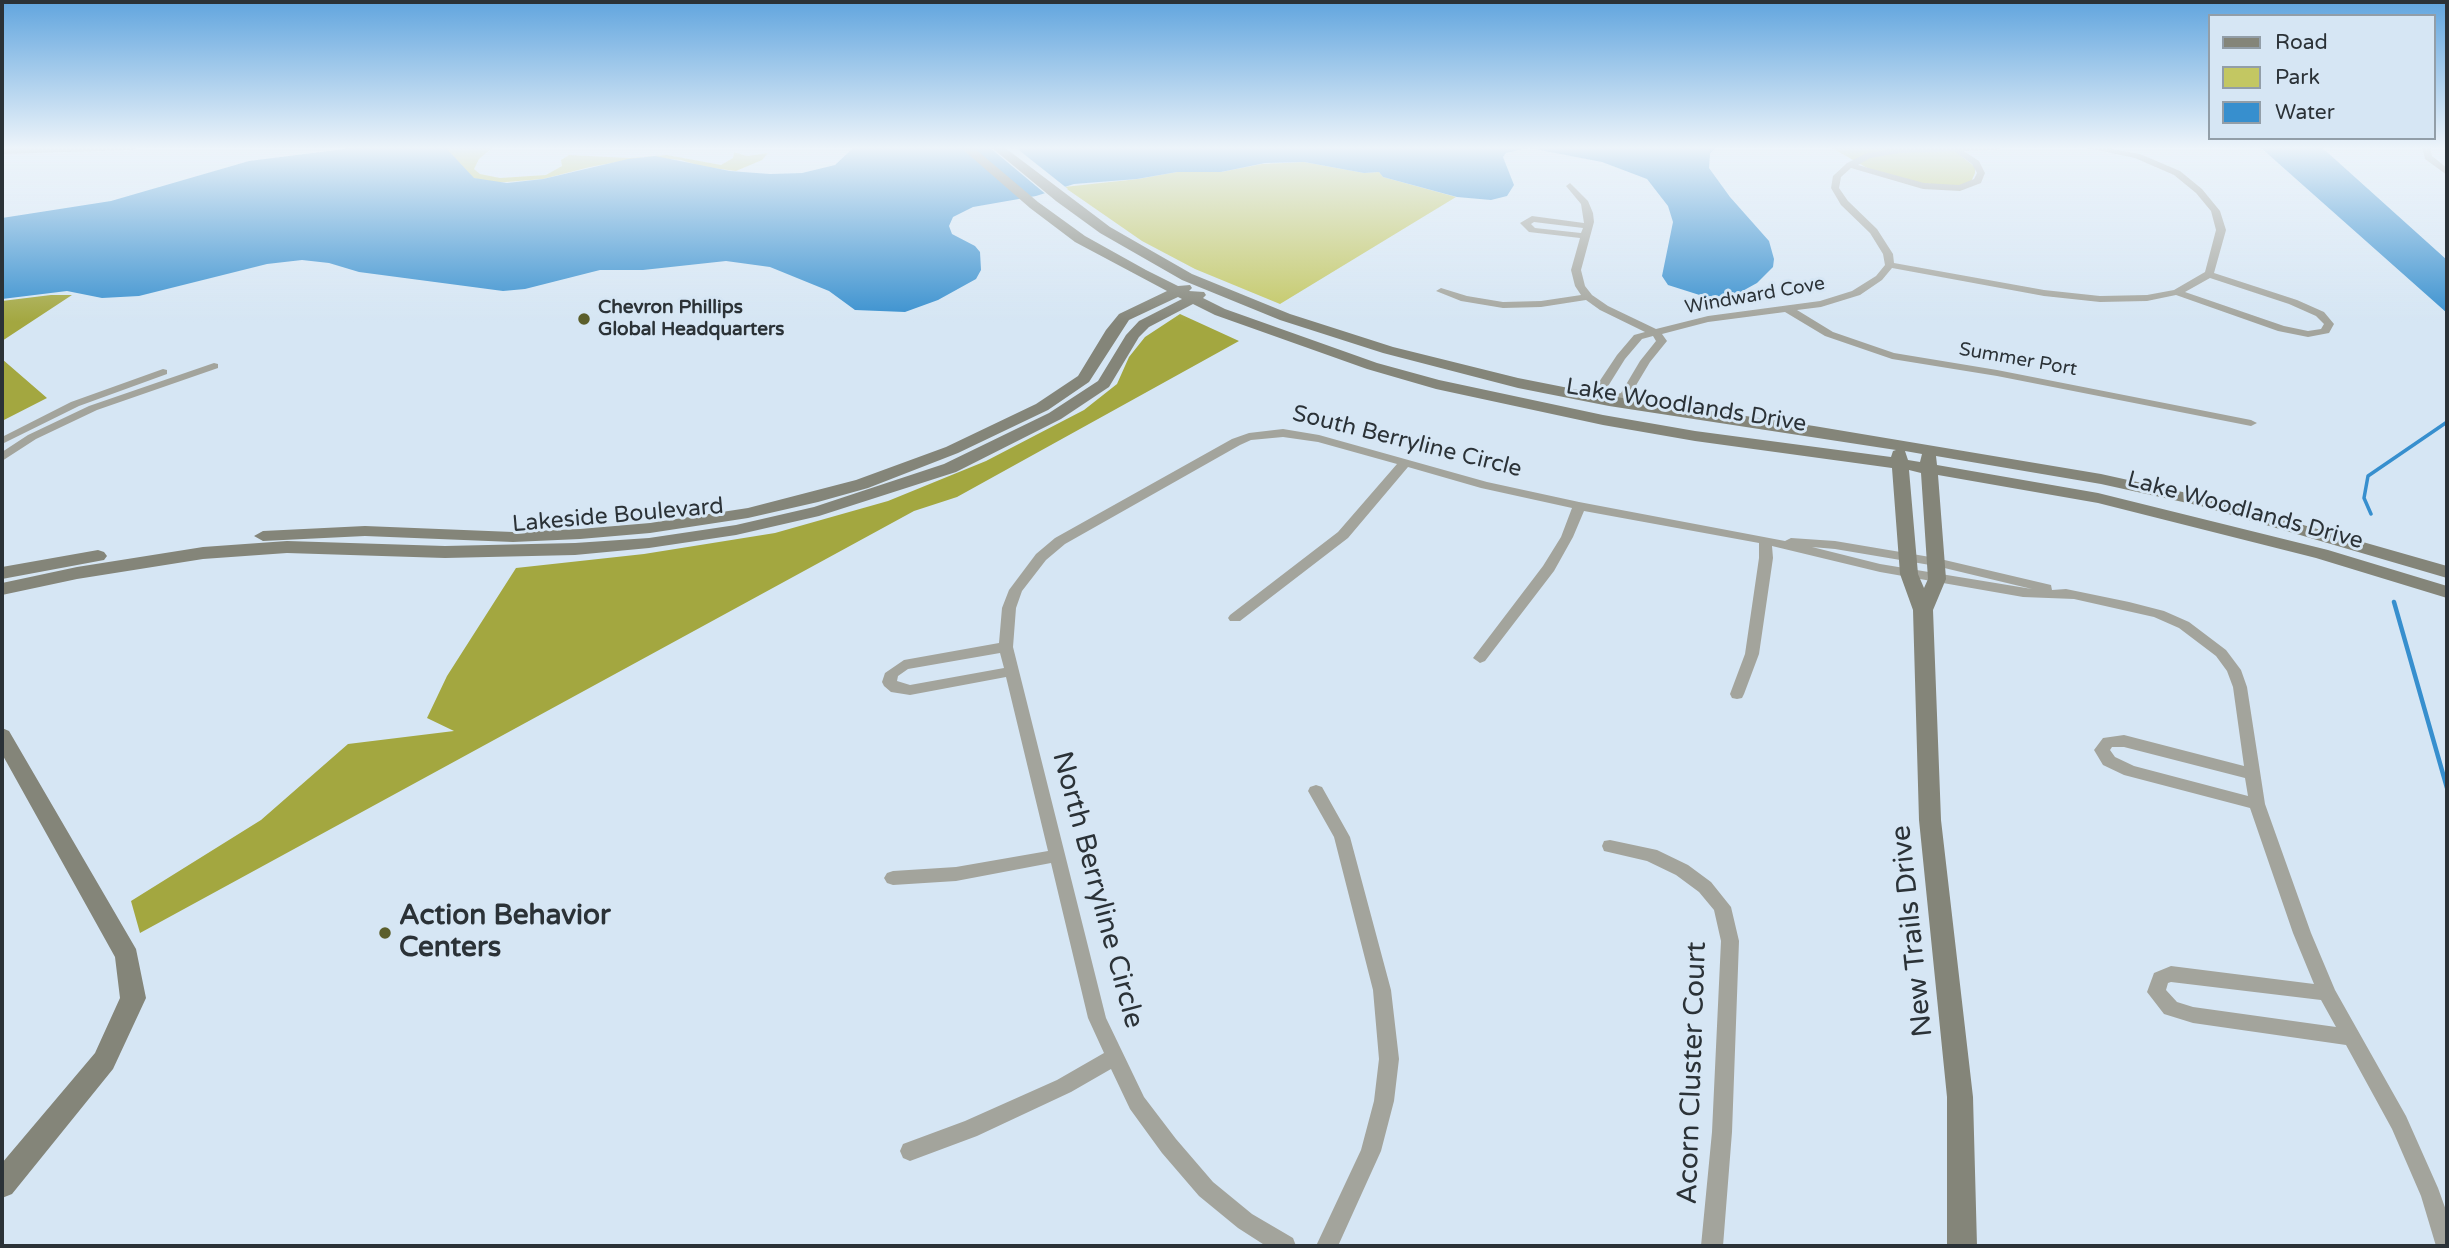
<!DOCTYPE html>
<html>
<head>
<meta charset="utf-8">
<style>
  body { margin:0 }
  #map { position:relative; width:2449px; height:1248px; overflow:hidden; background:#d6e6f4; font-family:"Varela Round",sans-serif }
  canvas { display:block }
  .frame { position:absolute; inset:0; border:4px solid #2b3237; pointer-events:none }
  .legend { position:absolute; left:2208px; top:14px; width:228px; height:126px; box-sizing:border-box; background:#d6e6f4; border:2px solid #929ea8; margin:0; padding:9px 12px; list-style:none; font-size:21px; color:#2b3237 }
  .legend li { display:flex; align-items:center; gap:14px; height:35px }
  .legend b { width:35px; border:2px solid #929ea8 }
</style>
</head>
<body>
<div id="map">
<canvas width="2449" height="1248"></canvas>
<div class="frame"></div>
<ul class="legend">
<li><b style="height:9px;background:#848579"></b>Road</li>
<li><b style="height:19px;background:#c3c762"></b>Park</li>
<li><b style="height:19px;background:#378fce"></b>Water</li>
</ul>
</div>
<script>
const c = document.querySelector('canvas').getContext('2d');
c.lineJoin = 'round';
function fill(path, color) { c.fillStyle = color; c.fill(path, 'evenodd'); }
const poly = rows => new Path2D(rows.map(r => 'M' + r).join(''));
function strokePath(path, color, width, dash) { c.strokeStyle = color; c.lineWidth = width; c.lineCap = dash ? 'butt' : 'round'; c.setLineDash(dash || []); c.stroke(path); }
function drawText(font, color, halo, rows, align = 'center') {
  c.font = font + ' "Varela Round",sans-serif'; c.lineWidth = 6; c.setLineDash([]); c.textBaseline = 'middle'; c.strokeStyle = halo; c.fillStyle = color; for (const [text, x, y, turn = 0] of rows) {
    c.save(); c.translate(x, y); c.rotate((+turn || 0) * Math.PI / 180); c.textAlign = isNaN(turn) ? turn : align; if (halo) c.strokeText(text, 0, 0); c.fillText(text, 0, 0); c.restore();
  }
}
fill(poly([
  [445,147,492,148,479,159,474,169,480,174,500,178,546,175,562,166,561,160,569,155,630,158,667,155,721,165,733,158,734,152,747,156,768,153,762,160,736,171,704,167,681,160,644,157,590,167,543,179,494,183,473,178],
  [1830,147,1950,147,1975,167,1975,173,1971,182,1957,186,1919,183,1869,169],
  [1304,162,1364,173,1379,172,1383,177,1456,197,1280,304,1195,269,1142,241,1064,187,1138,179,1177,172,1221,172,1262,164]
]), '#c3c762');
fill(poly([
  [51,295,72,295,2,341,2,301],
  [1180,314,1239,341,957,497,914,511,140,933,131,901,261,820,348,744,454,731,427,718,447,676,516,568,644,554,775,533,888,501,986,461,1084,410,1117,384,1129,357,1145,337],
  [2,359,47,398,2,421]
]), '#a3a740');
fill(poly([
  [360,147,445,147,474,178,507,183,543,179,628,159,655,156,730,171,770,174,802,173,835,165,854,147,1716,147,1710,154,1709,168,1730,197,1769,241,1774,259,1773,267,1757,283,1737,294,1709,298,1668,285,1662,276,1673,222,1668,206,1647,179,1602,162,1529,148,1506,153,1503,157,1514,185,1507,196,1491,200,1457,197,1383,177,1379,172,1364,173,1304,162,1265,163,1221,172,1177,172,1137,179,1074,184,1036,196,973,207,953,217,949,226,952,234,975,246,980,252,981,270,976,279,938,300,905,312,855,310,829,291,770,267,726,261,643,270,600,270,525,289,503,291,359,272,329,263,302,260,267,264,139,296,102,298,67,291,2,299,2,218,111,201,249,161],
  [2260,147,2320,147,2327,152,2447,260,2447,313]
]), '#378fce');
fill(poly([
  [989,147,1015,147,1068,189,1048,196]
]), '#d6e6f4');
strokePath(poly([
  [2371,514,2364,498,2368,476,2447,422]
]), '#378fce', 3.5);
strokePath(poly([
  [2394,602,2447,788]
]), '#378fce', 4.5);
fill(poly([
  [60,147,137,147,133,150,2,154,2,149,60,147],
  [1899,147,2001,147,1997,150,1964,151,1979,161,1985,173,1981,183,1960,191,1923,189,1851,168,1841,177,1839,188,1848,201,1877,229,1893,254,1894,263,2044,290,2100,296,2147,295,2174,290,2205,272,2216,230,2211,211,2196,193,2174,175,2135,158,2082,147,2102,147,2140,154,2180,171,2202,189,2220,211,2226,230,2214,273,2297,300,2324,312,2334,324,2329,333,2308,337,2278,331,2176,295,2147,301,2100,302,2044,296,1892,268,1882,280,1860,295,1821,307,1797,310,1833,332,1894,353,1997,370,2251,420,2257,423,2251,426,1997,376,1892,359,1825,336,1785,312,1708,322,1662,334,1667,341,1650,362,1629,397,1609,404,1605,403,1593,391,1617,355,1634,335,1645,332,1600,310,1586,300,1541,307,1503,308,1461,301,1436,291,1441,288,1467,296,1503,302,1541,301,1581,295,1575,286,1571,270,1580,238,1529,232,1520,223,1532,216,1584,223,1581,204,1566,186,1570,183,1588,201,1593,213,1594,222,1581,270,1585,286,1592,295,1608,306,1656,329,1708,316,1820,301,1852,291,1876,276,1885,265,1883,254,1870,233,1841,205,1831,188,1833,176,1847,163,1865,154,1899,147],
  [1954,151,1972,164,1977,173,1974,179,1959,185,1924,183,1858,165,1870,158,1899,153,1954,151],
  [1534,222,1583,228,1581,233,1535,228,1531,224,1534,222],
  [2210,278,2289,304,2316,316,2324,324,2321,329,2308,331,2284,326,2185,292,2210,278],
  [1653,336,1656,341,1640,361,1621,393,1611,396,1605,391,1625,359,1642,339,1653,336],
  [2422,147,2430,147,2432,156,2447,168,2447,175,2425,159,2422,147],
  [214,363,218,364,218,368,97,410,36,439,2,461,2,452,28,435,89,406,214,363],
  [163,369,167,370,167,374,79,406,2,444,2,437,71,402,163,369],
  [1283,429,1319,435,1487,482,1579,502,1785,541,1791,538,1835,541,1936,558,2051,585,2052,590,2066,589,2129,602,2164,611,2189,622,2226,650,2241,670,2247,687,2265,804,2311,933,2335,990,2406,1116,2438,1188,2447,1213,2447,1246,2436,1246,2421,1196,2392,1129,2346,1045,2193,1023,2164,1014,2147,992,2154,973,2171,966,2314,984,2293,933,2250,808,2124,775,2103,765,2094,750,2103,738,2124,735,2244,766,2233,687,2227,671,2216,656,2179,628,2154,617,2074,599,2023,597,1880,572,1772,546,1773,558,1759,654,1744,694,1742,698,1737,699,1732,698,1730,694,1745,654,1759,558,1759,543,1584,511,1573,537,1554,571,1485,661,1480,663,1473,658,1543,566,1561,537,1572,508,1481,488,1408,467,1348,538,1240,621,1230,621,1228,618,1230,615,1338,532,1397,464,1318,442,1283,437,1251,440,1240,445,1065,544,1046,560,1022,591,1016,608,1013,647,1106,1018,1144,1097,1176,1139,1213,1182,1252,1214,1293,1238,1296,1246,1266,1246,1238,1228,1199,1196,1162,1153,1130,1109,1111,1069,1071,1092,977,1136,910,1161,903,1158,900,1151,903,1144,965,1121,1057,1080,1104,1053,1088,1018,1051,863,956,881,893,885,887,883,884,878,887,873,893,871,956,867,1048,851,1006,677,910,695,891,692,884,686,882,682,885,673,904,660,999,643,1002,608,1009,590,1036,554,1055,538,1232,439,1249,433,1283,429],
  [1812,547,1835,549,1936,566,2032,589,1880,564,1812,547],
  [1000,653,1004,668,910,685,897,681,898,676,908,669,1000,653],
  [2112,747,2124,747,2245,778,2248,796,2134,766,2115,757,2110,750,2112,747],
  [2171,982,2321,1000,2336,1027,2193,1007,2177,1002,2166,990,2168,983,2171,982],
  [1316,785,1322,787,1350,837,1391,990,1399,1059,1394,1101,1381,1151,1338,1246,1316,1246,1361,1150,1374,1101,1379,1059,1373,990,1334,837,1308,791,1310,787,1316,785],
  [1610,840,1657,850,1688,865,1711,882,1731,907,1739,941,1732,1132,1723,1246,1701,1246,1712,1132,1721,941,1714,910,1699,892,1676,875,1647,861,1604,851,1602,846,1604,841,1610,840]
]), '#a3a49c');
fill(poly([
  [960,147,973,147,1038,202,1085,236,1146,270,1178,286,1190,285,1192,288,1189,291,1204,292,1206,295,1203,298,1225,309,1377,363,1439,380,1603,415,1695,431,1891,457,1893,451,1896,450,1609,406,1518,388,1383,353,1280,320,1182,280,1100,233,1056,201,991,147,1004,147,1110,227,1192,274,1290,314,1393,347,1518,378,1609,396,1814,426,2101,474,2205,497,2447,566,2447,578,2201,506,2101,484,1936,456,1937,465,2098,493,2328,550,2447,586,2447,598,2316,558,2098,503,1938,475,1946,579,1933,610,1941,820,1973,1097,1977,1246,1947,1246,1947,1097,1919,820,1913,610,1900,574,1892,468,1695,441,1603,425,1436,389,1367,369,1215,315,1193,304,1149,327,1139,337,1109,387,1061,419,956,472,819,516,736,535,649,548,575,555,445,558,287,553,203,559,77,579,2,595,2,583,77,567,203,547,287,541,445,546,575,543,649,538,736,525,814,507,944,464,1049,413,1098,381,1126,335,1139,321,1182,299,1178,297,1129,320,1089,382,1048,410,958,453,868,488,818,502,748,518,650,533,580,539,513,542,365,536,263,541,254,536,263,531,365,526,513,532,580,529,650,523,748,508,856,480,946,447,1036,404,1078,376,1106,330,1119,314,1167,291,1075,242,1030,208,960,147],
  [1905,451,1922,454,1920,462,1908,460,1905,451],
  [1909,470,1921,473,1928,579,1924,588,1918,574,1909,470],
  [98,550,104,552,107,556,104,560,2,579,2,567,98,550],
  [2,728,9,731,136,949,146,998,113,1069,12,1194,2,1198,2,1163,95,1053,120,998,115,957,2,754,2,728]
]), '#848579');
const sky = c.createLinearGradient(0, 0, 0, 322);
sky.addColorStop(0, '#61a5de');
sky.addColorStop(0.46, '#edf4fa');
sky.addColorStop(1, '#edf4fa00');
c.fillStyle = sky;
c.fillRect(0, 0, 2449, 322);
for (const [x, y, r, color] of [
  [584,319,7,"#5b5e2b"],
  [385,933,7,"#5b5e2b"]
]) { const dot = new Path2D(); dot.arc(x, y, r, 0, 2 * Math.PI); c.fillStyle = color; c.fill(dot); strokePath(dot, '#d6e6f4', 2.5); }
drawText('19px', '#2b3237', '#d6e6f4', [
  ["Windward Cove",1755,296,-10],
  ["Summer Port",2018,360,10]
]);
drawText('bold 19px', '#2b3237', '#d6e6f4', [
  ["Chevron Phillips",598,308],
  ["Global Headquarters",598,330]
], 'left');
drawText('23px', '#2b3237', '#d6e6f4', [
  ["Lake Woodlands Drive",1686,406,9],
  ["South Berryline Circle",1407,442,14],
  ["Lake Woodlands Drive",2245,511,15],
  ["Lakeside Boulevard",618,516,-5]
]);
drawText('28px', '#2b3237', '#d6e6f4', [
  ["North Berryline Circle",1097,890,75],
  ["New Trails Drive",1913,931,-96],
  ["Acorn Cluster Court",1693,1073,-88]
]);
drawText('bold 28px', '#2b3237', '#d6e6f4', [
  ["Action Behavior",399,917],
  ["Centers",399,949]
], 'left');
</script>
</body>
</html>
